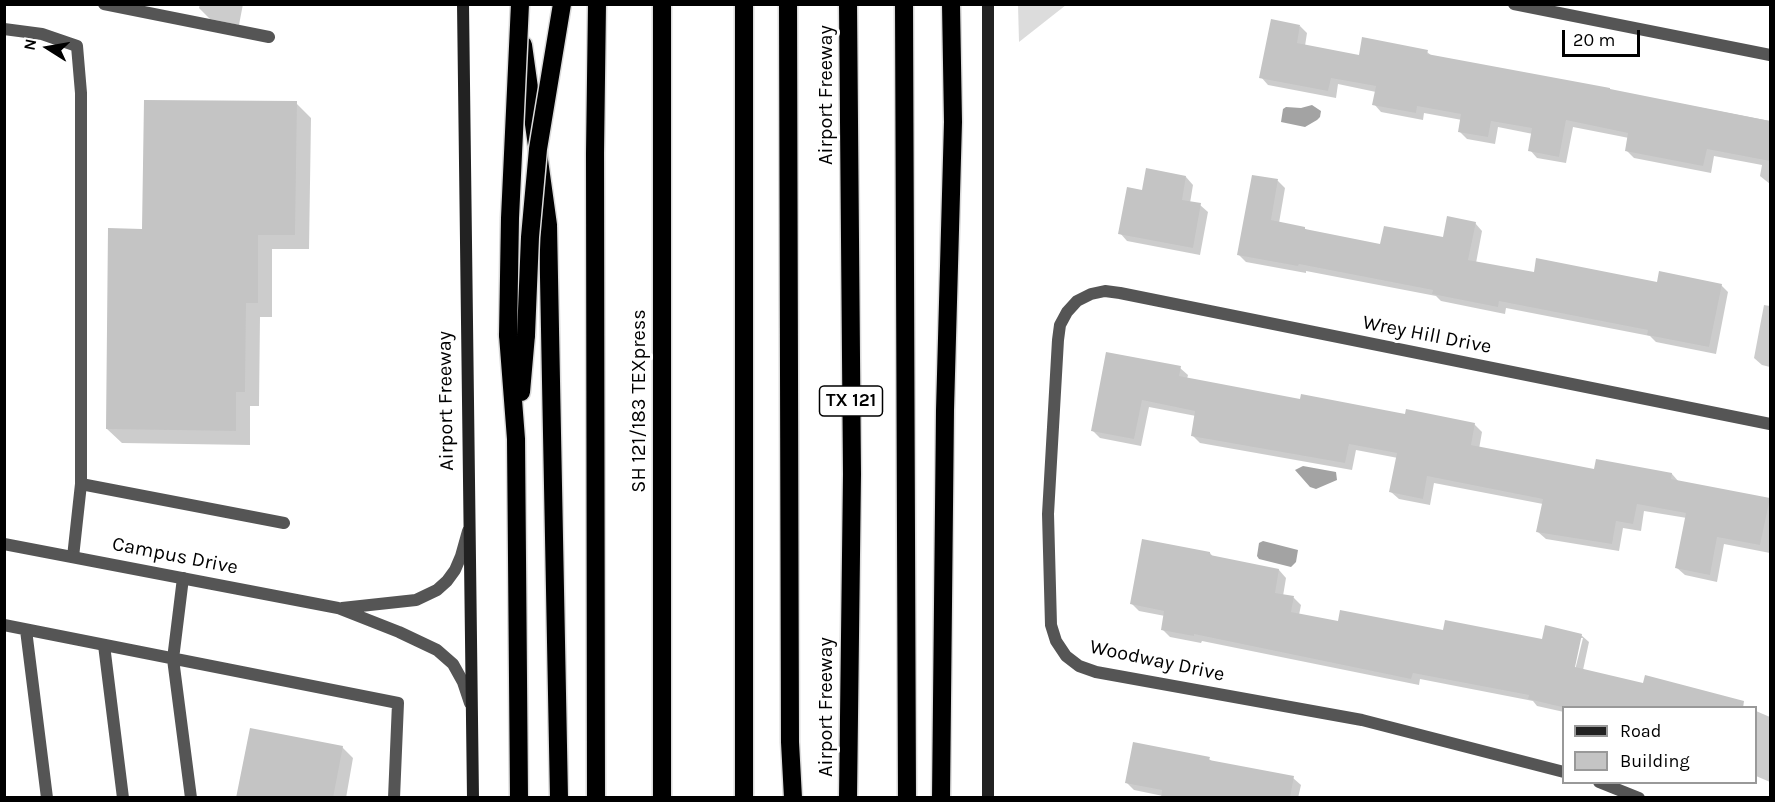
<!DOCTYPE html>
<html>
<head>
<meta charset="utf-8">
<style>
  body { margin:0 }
  #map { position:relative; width:1775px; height:802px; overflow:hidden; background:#fff; font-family:Karla,sans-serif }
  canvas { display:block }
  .frame { position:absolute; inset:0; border:6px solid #000; pointer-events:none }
  .legend { position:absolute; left:1562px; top:706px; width:195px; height:78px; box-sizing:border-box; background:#fff; border:2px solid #999; margin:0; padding:8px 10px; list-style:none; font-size:18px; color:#000 }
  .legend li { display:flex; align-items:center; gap:12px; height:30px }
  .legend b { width:30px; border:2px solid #999 }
  .north { position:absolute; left:18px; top:18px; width:60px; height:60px; -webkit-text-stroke:4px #fff; paint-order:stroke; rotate:281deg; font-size:16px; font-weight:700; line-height:24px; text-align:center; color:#000 }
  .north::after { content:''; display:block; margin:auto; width:21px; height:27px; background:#000; clip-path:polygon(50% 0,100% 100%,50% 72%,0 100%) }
  .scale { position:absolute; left:1562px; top:30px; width:78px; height:27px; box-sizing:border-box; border:3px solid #000; border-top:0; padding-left:8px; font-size:18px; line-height:21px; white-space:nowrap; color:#000; -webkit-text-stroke:4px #fff; paint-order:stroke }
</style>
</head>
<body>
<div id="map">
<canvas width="1775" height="802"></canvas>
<div class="frame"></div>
<ul class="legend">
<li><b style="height:8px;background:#222"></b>Road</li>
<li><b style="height:16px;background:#c4c4c4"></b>Building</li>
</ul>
<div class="north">N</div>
<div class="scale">20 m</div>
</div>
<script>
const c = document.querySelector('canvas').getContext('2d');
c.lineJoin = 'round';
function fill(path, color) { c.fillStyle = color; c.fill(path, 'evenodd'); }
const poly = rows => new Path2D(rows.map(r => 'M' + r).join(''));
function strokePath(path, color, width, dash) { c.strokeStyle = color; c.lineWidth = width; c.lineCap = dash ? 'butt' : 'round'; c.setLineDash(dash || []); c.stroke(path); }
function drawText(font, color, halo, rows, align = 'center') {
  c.font = font + ' Karla,sans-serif'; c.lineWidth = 6; c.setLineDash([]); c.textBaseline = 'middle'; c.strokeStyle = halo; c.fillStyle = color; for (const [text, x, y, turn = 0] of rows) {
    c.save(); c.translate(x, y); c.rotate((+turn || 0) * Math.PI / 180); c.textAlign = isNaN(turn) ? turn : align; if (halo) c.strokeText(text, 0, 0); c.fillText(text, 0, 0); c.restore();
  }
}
fill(poly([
  [1018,4,1066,4,1066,5,1019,42]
]), '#dcdcdc');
fill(poly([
  [1312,105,1321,111,1320,117,1317,120,1305,127,1281,122,1283,109,1286,107,1301,108],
  [1303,466,1336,472,1337,480,1316,489,1310,487,1295,470],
  [1263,541,1298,550,1296,562,1291,567,1259,559,1257,556,1259,543]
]), '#a3a3a3');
fill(poly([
  [200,4,243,4,239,25,210,19,199,8],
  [1300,26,1307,33,1305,46,1360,57,1427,52,1432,56,1770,121,1770,184,1760,176,1762,165,1714,156,1711,173,1634,158,1626,150,1629,138,1573,127,1566,163,1537,158,1530,150,1533,134,1498,127,1495,144,1467,139,1459,131,1462,120,1424,113,1423,120,1381,112,1374,104,1376,92,1338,84,1336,98,1268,85,1261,77],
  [296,103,311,118,309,249,272,249,272,317,260,317,259,406,250,406,250,445,122,443,107,429,144,230],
  [1253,176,1278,181,1285,188,1279,223,1304,228,1308,231,1382,246,1444,239,1475,223,1482,231,1476,263,1535,274,1658,283,1721,285,1728,292,1716,354,1656,342,1650,336,1506,308,1505,314,1441,301,1436,296,1306,271,1306,273,1246,262,1239,255],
  [1186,177,1193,185,1190,203,1200,205,1208,212,1200,255,1127,241,1120,233,1143,192],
  [1764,305,1770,306,1770,367,1762,365,1754,358],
  [1180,368,1188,375,1187,379,1302,401,1474,424,1482,432,1479,449,1595,471,1672,474,1679,482,1770,500,1770,553,1724,544,1717,582,1685,575,1677,568,1687,518,1644,511,1641,531,1623,528,1619,551,1546,539,1538,532,1543,504,1434,483,1430,505,1399,499,1391,492,1398,458,1356,450,1352,470,1200,443,1192,435,1196,416,1149,407,1141,446,1100,438,1092,430],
  [1210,553,1214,558,1279,570,1286,578,1283,596,1294,598,1301,605,1299,615,1339,623,1543,640,1581,635,1589,642,1583,670,1746,708,1564,708,1564,712,1537,706,1533,701,1420,679,1419,685,1202,641,1201,643,1170,637,1162,629,1165,616,1139,611,1131,603],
  [1580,638,1583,638,1574,674,1571,674],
  [1756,711,1770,717,1770,782,1756,776],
  [342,747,353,758,346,798,238,798],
  [1209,759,1213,762,1293,778,1301,785,1298,798,1162,798,1163,796,1134,790,1127,783]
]), '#0003');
fill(poly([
  [1271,19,1300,25,1297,43,1359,55,1362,37,1428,50,1427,54,1610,88,1610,89,1770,121,1770,161,1707,149,1703,166,1625,151,1628,133,1566,120,1559,157,1528,151,1532,128,1491,121,1488,137,1458,132,1461,114,1417,106,1416,113,1372,105,1376,86,1331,78,1328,91,1259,78],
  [144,100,297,101,295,235,258,235,258,303,246,303,245,392,236,392,236,431,106,429,108,228,142,229],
  [1146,168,1186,176,1182,200,1201,203,1193,248,1118,234,1127,187,1142,190],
  [1252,175,1278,179,1271,220,1305,227,1305,229,1380,244,1384,226,1443,237,1447,216,1476,222,1468,260,1534,272,1536,258,1657,282,1659,271,1722,284,1709,347,1647,335,1648,330,1499,301,1498,307,1432,294,1433,290,1299,264,1298,266,1237,255],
  [1106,352,1181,366,1179,376,1300,399,1301,394,1405,414,1406,409,1475,423,1471,445,1594,469,1596,459,1672,473,1671,479,1770,498,1760,545,1717,537,1710,575,1675,568,1686,513,1637,504,1633,524,1616,521,1612,544,1536,532,1543,499,1427,476,1423,499,1389,492,1397,453,1349,444,1345,463,1191,436,1195,411,1142,400,1134,439,1091,431],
  [1142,539,1210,552,1210,555,1279,569,1275,593,1294,596,1291,612,1338,621,1340,610,1443,630,1445,620,1542,639,1545,625,1582,634,1575,667,1643,683,1645,675,1744,701,1743,708,1566,708,1528,699,1529,695,1413,673,1411,679,1194,634,1194,636,1161,630,1164,611,1130,604],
  [250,728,343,746,333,798,236,798],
  [1133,742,1210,757,1209,760,1294,776,1290,798,1161,798,1162,790,1125,783]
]), '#c4c4c4');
const motorway = poly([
  [662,4,662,798],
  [788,4,790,742,793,798],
  [848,4,852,474,848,798],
  [904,4,907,798],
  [523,45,548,225,559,798],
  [508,335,516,439,519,798],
  [521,392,526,335],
  [596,798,595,153,597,4],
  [744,798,744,4],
  [941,798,945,410,953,122,951,4]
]);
strokePath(motorway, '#dbdbdb', 21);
strokePath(poly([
  [104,4,269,37],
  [4,29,42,34,77,46,81,93,81,484,73,557],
  [81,484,284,523],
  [183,578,173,659,191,798],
  [4,625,398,703,394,798],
  [26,630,47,798],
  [104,645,123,798]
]), '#555', 12);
strokePath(poly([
  [1514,4,1770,55],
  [1564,772,1362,720,1096,672,1079,666,1066,656,1056,641,1051,625,1048,514,1058,340,1060,325,1067,312,1077,301,1091,294,1105,291,1120,293,1770,424],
  [1599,782,1639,798]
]), '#555', 12);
strokePath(poly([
  [4,544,338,608,399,632,437,650,453,664,463,682,470,703],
  [342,608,416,600,437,590,447,581,455,570,461,556,468,531]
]), '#555', 12);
strokePath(poly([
  [463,4,473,798],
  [988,4,988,798]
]), '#222', 12);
strokePath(motorway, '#000', 18);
const motorwayBridge = poly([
  [508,335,510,218,520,4],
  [526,335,530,237,538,149,562,4]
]);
strokePath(motorwayBridge, '#dbdbdb', 21, []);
strokePath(motorwayBridge, '#000', 18);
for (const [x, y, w] of [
  [851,401,63]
]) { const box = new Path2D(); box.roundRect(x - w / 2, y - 15, w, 30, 4.5); c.fillStyle = '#fff'; c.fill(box); strokePath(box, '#000', 1.5); }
drawText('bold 18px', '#000', null, [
  ["TX 121",851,401]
]);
drawText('20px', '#000', '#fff', [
  ["Airport Freeway",826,95,-90],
  ["Wrey Hill Drive",1427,335,11],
  ["Airport Freeway",446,401,-91],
  ["SH 121/183 TEXpress",639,401,-90],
  ["Campus Drive",175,556,11],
  ["Woodway Drive",1157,661,12],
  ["Airport Freeway",826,707,-90]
]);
</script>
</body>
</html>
